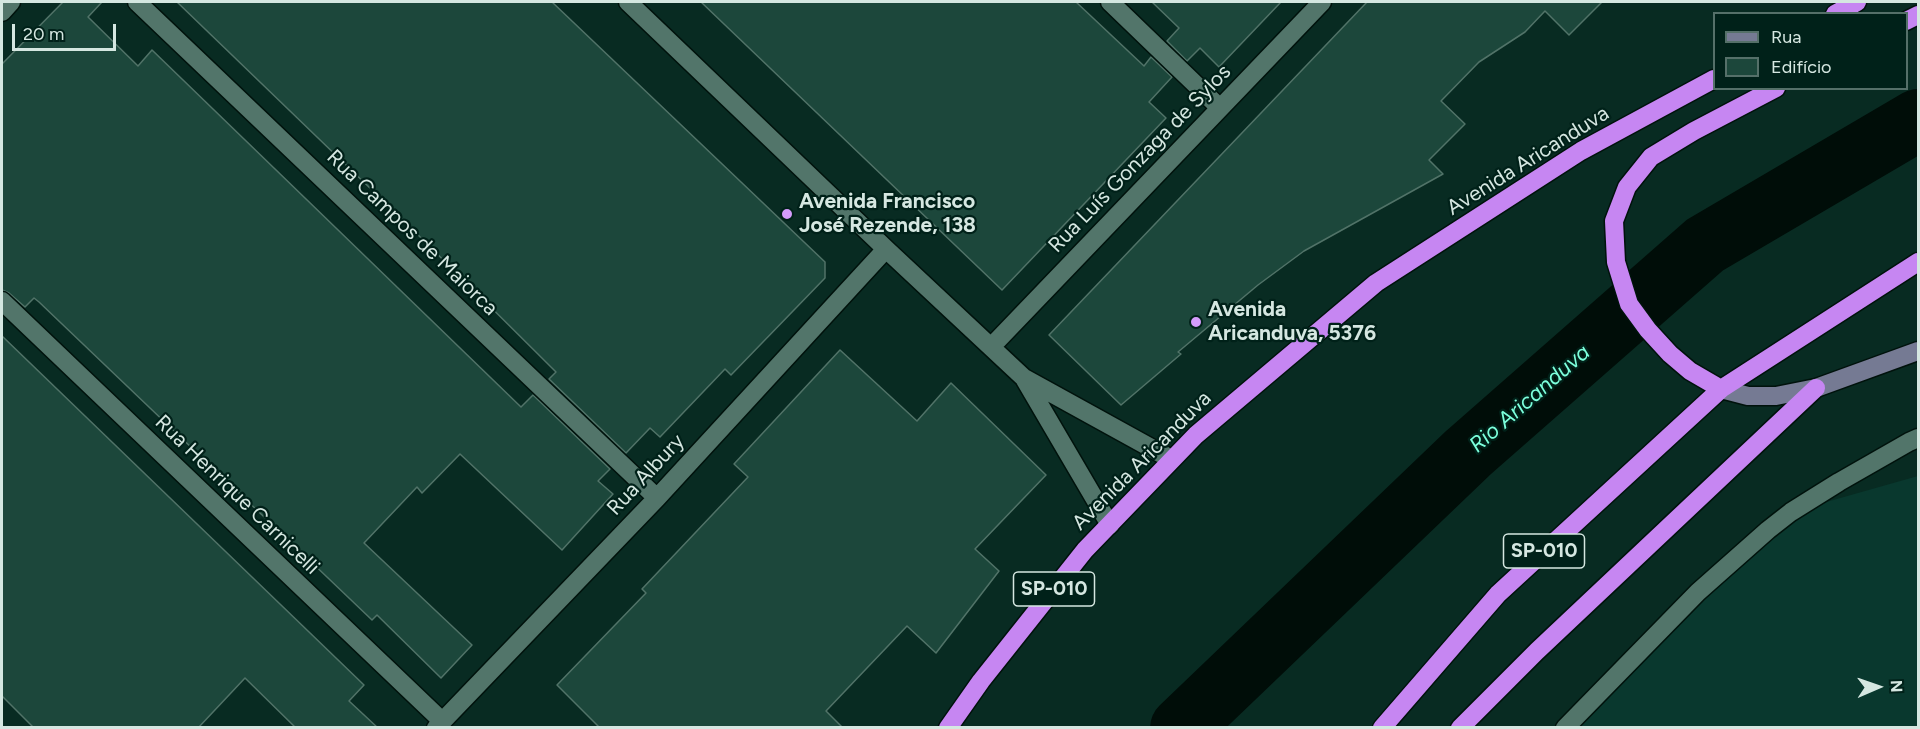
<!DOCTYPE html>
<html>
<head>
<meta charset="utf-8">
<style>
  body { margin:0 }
  #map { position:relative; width:1920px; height:729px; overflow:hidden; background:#082b22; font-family:Figtree,sans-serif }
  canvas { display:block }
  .frame { position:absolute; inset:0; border:3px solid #d5e7e1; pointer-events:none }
  .legend { position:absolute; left:1713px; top:12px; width:195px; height:78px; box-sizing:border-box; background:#002119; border:2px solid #557069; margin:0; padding:8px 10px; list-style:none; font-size:18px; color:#d5e7e1 }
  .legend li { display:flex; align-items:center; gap:12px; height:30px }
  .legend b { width:30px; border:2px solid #557069 }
  .north { position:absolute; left:1848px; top:657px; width:60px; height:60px; -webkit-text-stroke:4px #002119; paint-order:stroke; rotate:88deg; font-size:16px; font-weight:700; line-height:24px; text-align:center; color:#d5e7e1 }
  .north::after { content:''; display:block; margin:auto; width:21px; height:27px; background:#d5e7e1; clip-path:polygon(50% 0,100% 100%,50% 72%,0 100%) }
  .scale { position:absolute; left:12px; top:24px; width:104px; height:27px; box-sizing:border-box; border:3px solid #d5e7e1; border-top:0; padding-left:8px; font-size:18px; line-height:21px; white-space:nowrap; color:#d5e7e1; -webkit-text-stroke:4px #002119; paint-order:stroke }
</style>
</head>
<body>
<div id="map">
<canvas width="1920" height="729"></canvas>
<div class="frame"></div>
<ul class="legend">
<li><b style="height:8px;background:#757a93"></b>Rua</li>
<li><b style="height:16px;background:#1c473b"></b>Edifício</li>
</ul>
<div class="north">N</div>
<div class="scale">20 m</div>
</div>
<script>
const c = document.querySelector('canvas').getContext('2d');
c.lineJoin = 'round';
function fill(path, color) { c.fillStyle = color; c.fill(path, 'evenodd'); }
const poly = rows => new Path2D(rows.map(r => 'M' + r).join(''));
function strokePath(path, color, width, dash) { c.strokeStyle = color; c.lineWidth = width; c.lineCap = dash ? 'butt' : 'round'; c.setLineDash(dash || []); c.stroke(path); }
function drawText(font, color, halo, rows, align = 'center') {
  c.font = font + ' Figtree,sans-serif'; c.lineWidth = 4.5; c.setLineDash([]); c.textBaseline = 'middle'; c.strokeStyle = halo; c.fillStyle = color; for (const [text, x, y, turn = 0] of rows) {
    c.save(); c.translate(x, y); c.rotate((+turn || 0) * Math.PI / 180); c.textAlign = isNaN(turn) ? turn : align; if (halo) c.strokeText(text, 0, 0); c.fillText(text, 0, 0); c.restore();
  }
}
fill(poly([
  [1918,476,1918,727,1579,728,1791,512]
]), '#09382e');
strokePath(poly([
  [1181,728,1468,453,1705,245,1918,120]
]), '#000d08', 62);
const building = poly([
  [63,2,102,2,88,17,138,66,152,50,521,407,533,395,610,469,598,481,613,494,562,550,460,454,422,493,417,487,364,543,472,645,441,678,377,615,372,620,39,302,34,298,25,307,9,293,2,290,2,64,63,2],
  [177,2,552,2,825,262,825,278,731,375,725,369,660,437,650,428,626,453,549,379,556,372,401,218,177,2],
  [701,2,1076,2,1144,66,1151,57,1172,77,1149,102,1166,118,1002,290,701,2],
  [1152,2,1281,2,1219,67,1200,48,1187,61,1167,41,1179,28,1152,2],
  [1367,2,1602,2,1569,35,1545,11,1525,32,1479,62,1441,101,1465,124,1429,160,1443,174,1304,251,1258,285,1178,352,1181,354,1121,405,1049,335,1367,2],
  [2,336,364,685,349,701,378,728,296,728,245,678,198,728,34,728,2,696,2,336],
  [840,350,917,421,951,383,1046,475,975,549,999,571,936,653,907,626,826,711,843,728,600,728,557,685,646,593,642,589,748,477,734,464,840,350]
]);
fill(building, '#1c473b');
strokePath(building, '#517368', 1.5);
const lane = poly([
  [1565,728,1698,592,1768,530,1791,512,1839,482,1909,442,1918,438]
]);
const street = poly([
  [137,2,657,498],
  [628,2,886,249,1024,378,1171,459],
  [1110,2,1220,108],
  [2,12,11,2],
  [2,301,442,721],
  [991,347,1322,2],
  [1025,380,1110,525],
  [436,728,657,498,886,249]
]);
const secondary = poly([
  [1721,389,1748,396,1776,396,1816,388,1918,351]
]);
const highway = poly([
  [1835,14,1857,2],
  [1906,21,1918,15],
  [1721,389,1690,371,1670,354,1648,330,1629,304,1616,262,1614,221,1627,187,1651,157,1694,131,1776,88],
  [948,728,981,681,1085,550,1196,435,1376,283,1581,151,1714,79],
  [1382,728,1498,594,1721,389,1918,262],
  [1460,728,1537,651,1816,388]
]);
strokePath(lane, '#00120c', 21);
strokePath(street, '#00120c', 21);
strokePath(secondary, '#00120c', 21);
strokePath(highway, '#00120c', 21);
strokePath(lane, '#52756a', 18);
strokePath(street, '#52756a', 18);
strokePath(secondary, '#757a93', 18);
strokePath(highway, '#c686f2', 18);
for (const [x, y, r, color] of [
  [787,214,6,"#d49cfc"],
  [1196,322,6,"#d49cfc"]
]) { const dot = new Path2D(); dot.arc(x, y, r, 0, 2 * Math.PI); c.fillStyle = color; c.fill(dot); strokePath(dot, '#002119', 2); }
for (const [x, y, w] of [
  [1544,551,81],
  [1054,589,81]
]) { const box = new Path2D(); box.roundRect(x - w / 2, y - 17, w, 34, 4.5); c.fillStyle = '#002119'; c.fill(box); strokePath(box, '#d5e7e1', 1.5); }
drawText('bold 20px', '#d5e7e1', null, [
  ["SP-010",1544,551],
  ["SP-010",1054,589]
]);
drawText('21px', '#d5e7e1', '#002119', [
  ["Rua Luís Gonzaga de Sylos",1140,159,-46],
  ["Avenida Aricanduva",1528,161,-32],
  ["Rua Campos de Maiorca",412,233,44],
  ["Avenida Aricanduva",1142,461,-45],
  ["Rua Albury",646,475,-47],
  ["Rua Henrique Carnicelli",237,495,44]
]);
drawText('bold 21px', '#d5e7e1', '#002119', [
  ["Avenida Francisco",799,202],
  ["José Rezende, 138",799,226],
  ["Avenida",1208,310],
  ["Aricanduva, 5376",1208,334]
], 'left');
drawText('italic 22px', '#7cffdc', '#002119', [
  ["Rio Aricanduva",1530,399,-41]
]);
</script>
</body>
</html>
